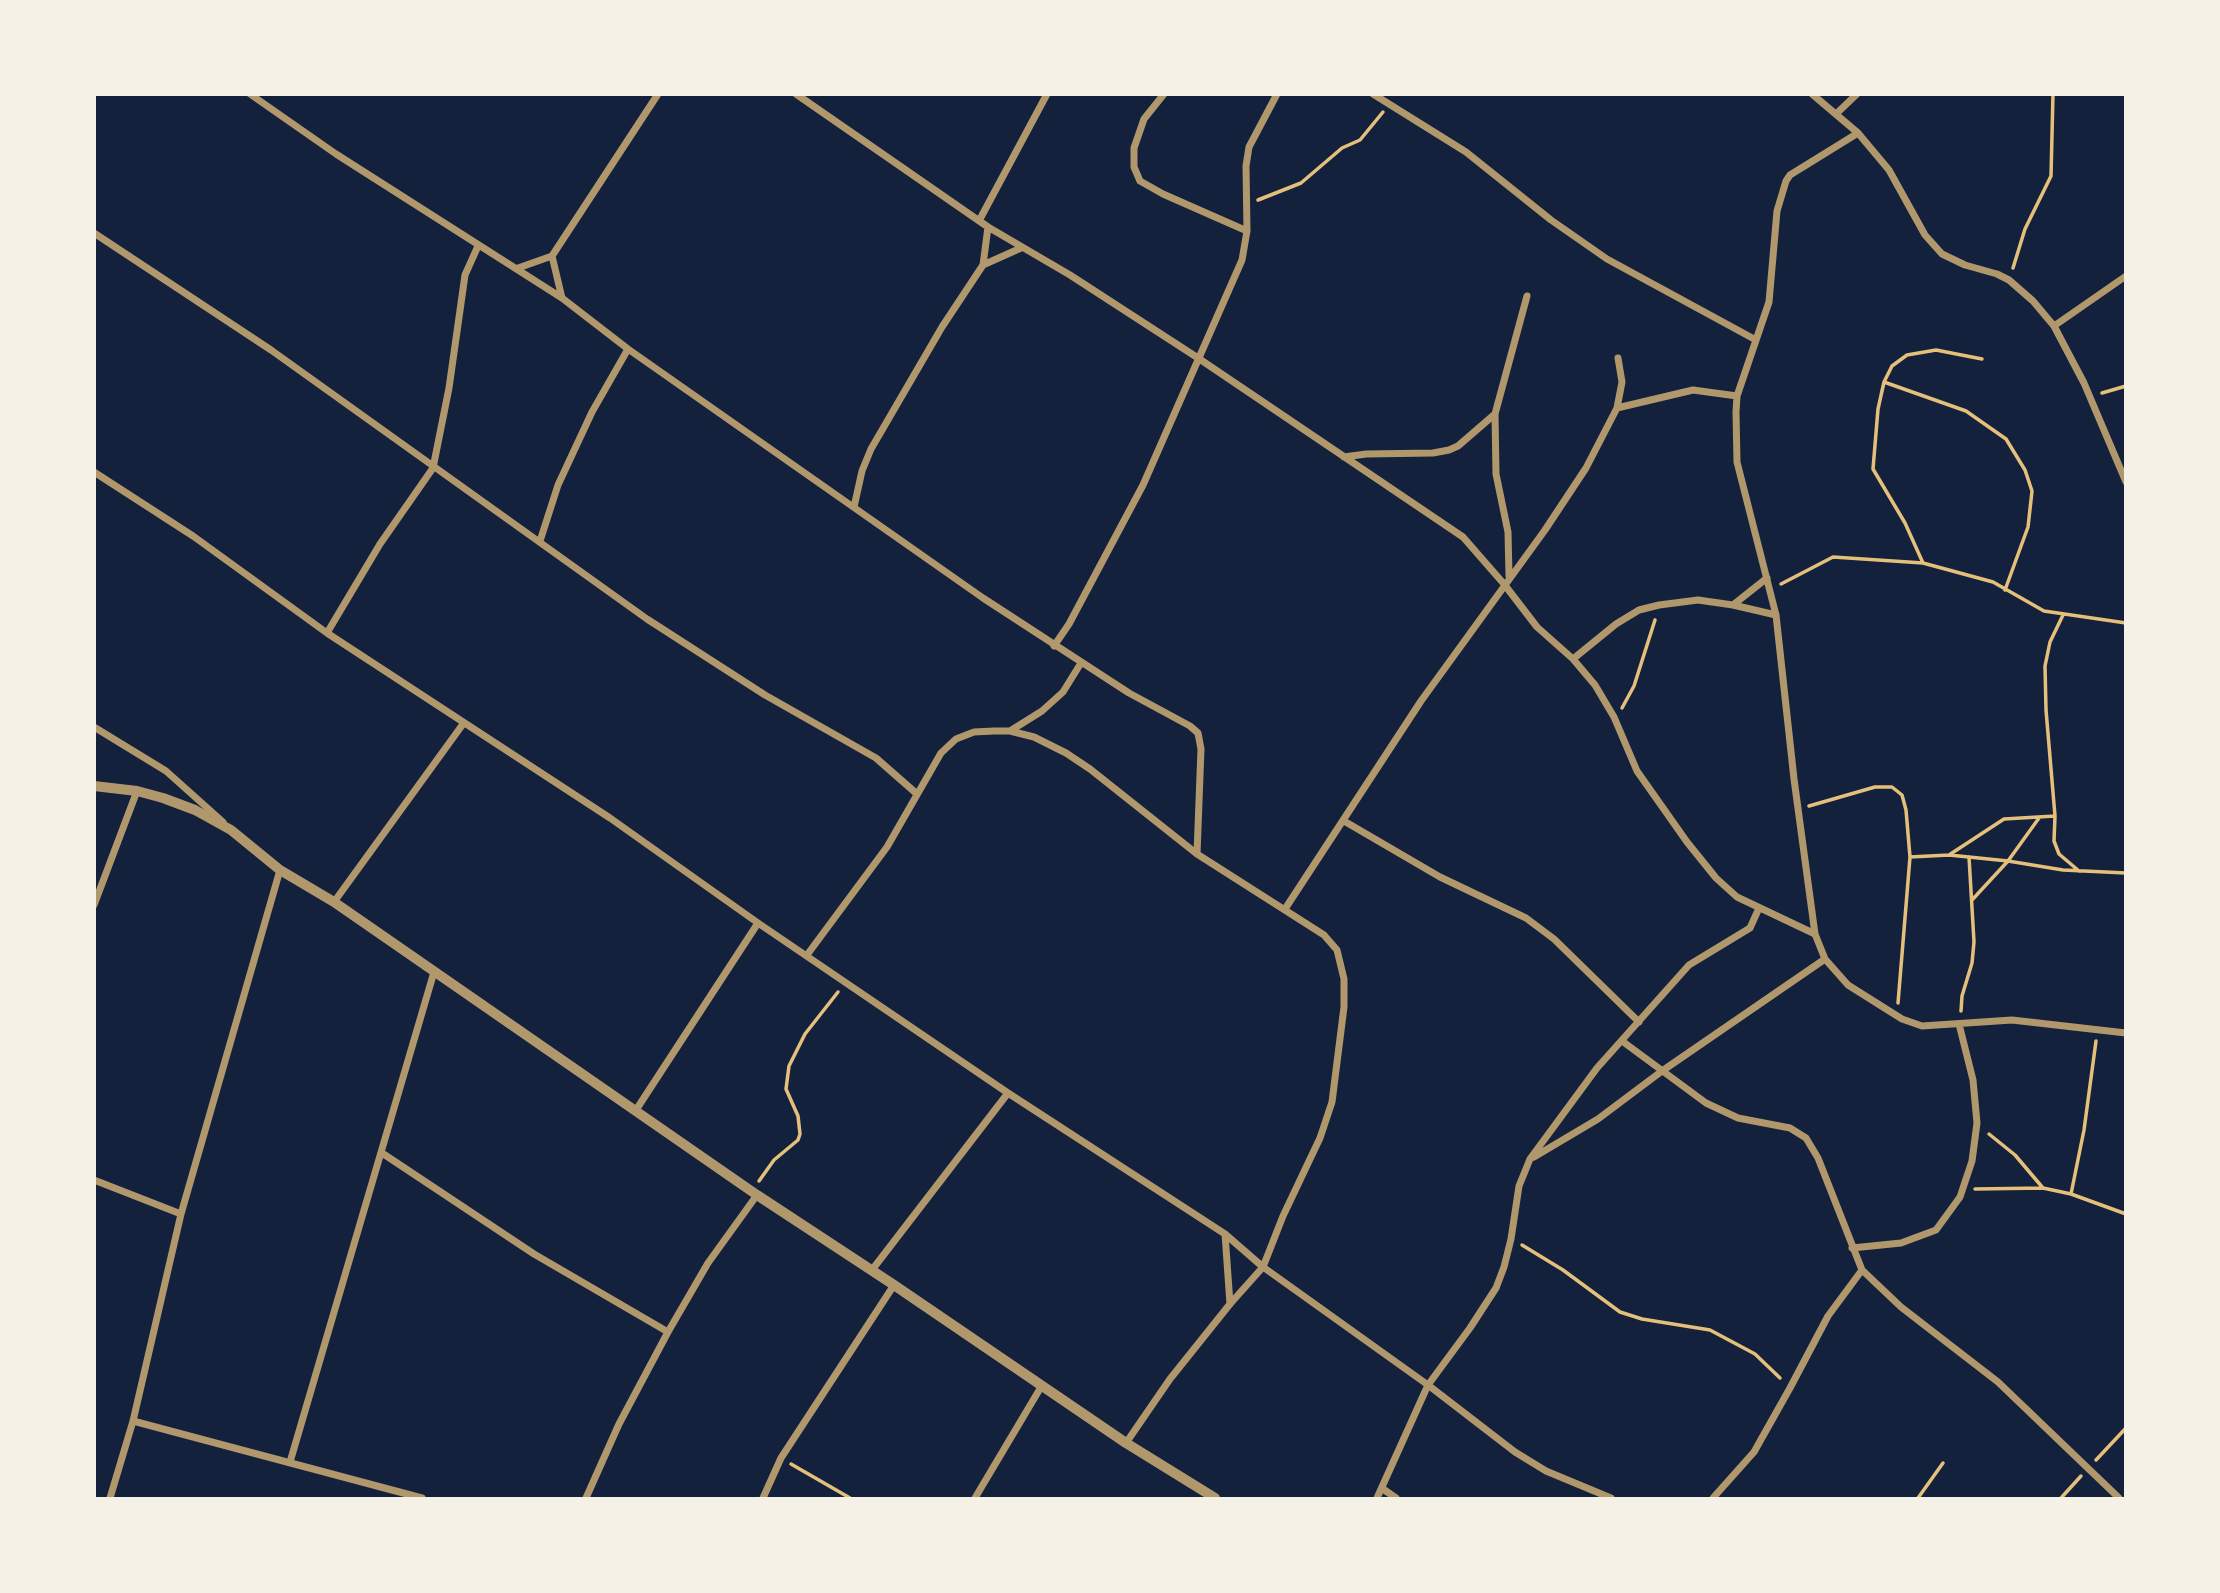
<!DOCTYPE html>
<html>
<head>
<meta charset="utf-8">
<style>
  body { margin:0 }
  #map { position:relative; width:2220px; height:1593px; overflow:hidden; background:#14213d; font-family:"Source Sans 3",sans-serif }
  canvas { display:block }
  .frame { position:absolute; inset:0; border:96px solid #f6f1e7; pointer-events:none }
</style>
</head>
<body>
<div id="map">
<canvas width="2220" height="1593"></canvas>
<div class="frame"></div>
</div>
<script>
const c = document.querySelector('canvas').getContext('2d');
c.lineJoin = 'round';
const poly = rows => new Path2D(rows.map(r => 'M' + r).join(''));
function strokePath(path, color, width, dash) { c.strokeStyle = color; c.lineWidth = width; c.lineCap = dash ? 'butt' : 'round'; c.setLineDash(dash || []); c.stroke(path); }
strokePath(poly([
  [1258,200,1301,183,1342,148,1360,140,1383,112],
  [2013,268,2025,229,2051,176,2053,94],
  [1884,382,1966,411,2006,439,2025,470,2032,491,2028,527,2005,590],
  [2102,393,2126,386],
  [1923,563,1905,523,1873,469,1878,409,1884,382,1892,366,1907,355,1936,350,1982,359],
  [1781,584,1833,557,1923,563,1993,582,2044,611,2126,623],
  [2063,615,2050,642,2045,666,2046,710,2055,816,2054,841,2059,854,2079,871],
  [1622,708,1634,686,1655,620],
  [1809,806,1875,787,1892,787,1902,795,1906,810,1910,857,1898,1003],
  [1949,855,2004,819,2055,816],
  [1910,857,1949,855,2008,861,2063,870,2126,873],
  [1972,900,2008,861,2039,818],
  [1961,1011,1962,996,1972,963,1974,942,1969,857],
  [1989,1134,2015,1155,2043,1188],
  [759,1181,774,1160,798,1140,800,1134,798,1116,786,1089,789,1066,805,1034,838,992],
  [1975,1189,2043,1188,2071,1194,2126,1214],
  [2071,1194,2084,1130,2096,1041],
  [1522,1245,1563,1270,1620,1312,1642,1319,1710,1330,1755,1354,1780,1378],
  [2096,1460,2126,1428],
  [791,1464,850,1498],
  [1918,1498,1943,1463],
  [2061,1498,2081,1476]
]), '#e5c07b', 3.5);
strokePath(poly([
  [250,94,336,154,562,298,628,349,983,598,1129,693,1190,726,1198,733,1201,749,1197,854],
  [796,94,988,227,1070,275,1198,358,1463,537,1504,584,1537,627,1573,659,1595,685,1614,717,1637,771,1687,842,1716,878,1737,897,1815,934],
  [1164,94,1144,119,1134,148,1134,167,1140,181,1163,194,1247,231],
  [1373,94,1466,152,1551,220,1607,259,1756,340],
  [1812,94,1858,133,1889,170,1925,235,1942,254,1965,265,1997,274,2009,280,2033,301,2054,326,2084,383,2126,482],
  [1836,114,1857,94],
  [1858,133,1790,175,1786,181,1777,211,1769,302,1737,396,1736,412,1737,462,1776,615,1794,779,1815,934,1825,959,1848,985,1902,1019,1922,1026,2012,1020,2126,1033],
  [980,219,1047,94],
  [94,233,271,350,647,619,765,695,876,758,917,794],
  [552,256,562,298],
  [983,265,1021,248],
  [518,268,552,256,658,94],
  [2054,326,2126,276],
  [1617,408,1693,390,1737,396],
  [1344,457,1366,454,1433,453,1449,450,1458,446,1495,414],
  [94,472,193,536,327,633,610,818,758,923,1008,1093,1225,1234,1263,1267,1428,1385,1515,1452,1546,1471,1611,1498],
  [854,507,862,471,871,449,942,327,983,265,988,227],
  [540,541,558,485,592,412,628,349],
  [1509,576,1508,532,1496,474,1495,414,1527,296],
  [1733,605,1767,578],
  [327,633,380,544,433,468,449,388,465,275,478,246],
  [1054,646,1069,624,1143,485,1242,260,1247,231,1246,166,1249,147,1277,94],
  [1573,659,1616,624,1639,610,1659,605,1698,600,1733,605,1776,615],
  [94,727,166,771,223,822],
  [1010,731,1042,711,1063,692,1081,663],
  [1344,821,1440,877,1526,918,1554,939,1639,1022],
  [334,902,463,724],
  [94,905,137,791],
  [1285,909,1421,701,1545,530,1586,468,1617,408,1622,382,1618,358],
  [807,955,887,847,941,753,956,739,974,732,994,731,1010,731,1034,737,1066,753,1090,769,1197,854,1324,935,1337,950,1344,979,1344,1007,1332,1102,1320,1138,1283,1216,1263,1267,1230,1304,1170,1379,1126,1443],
  [1622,1041,1706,1103,1738,1118,1790,1128,1806,1138,1818,1158,1862,1270,1901,1307,1998,1382,2119,1498],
  [636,1110,758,923],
  [382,1153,534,1254,668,1332],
  [1534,1157,1598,1119,1662,1071,1825,959],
  [94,1180,181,1214],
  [1225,1234,1230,1304],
  [1852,1248,1901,1243,1936,1230,1960,1197,1972,1161,1977,1123,1973,1080,1959,1024],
  [872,1270,1008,1093],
  [133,1421,422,1498],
  [290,1462,434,972],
  [1383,1489,1396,1498],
  [110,1498,133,1421,181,1214,280,870],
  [586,1498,619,1424,668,1332,708,1263,757,1195],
  [763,1498,781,1458,894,1285],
  [975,1498,1041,1387],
  [1377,1498,1428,1385,1470,1328,1496,1288,1504,1267,1511,1239,1519,1186,1530,1159,1597,1068,1689,965,1750,928,1759,908],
  [1713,1498,1754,1452,1790,1388,1828,1316,1862,1270]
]), '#b1986c', 7);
strokePath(poly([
  [94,786,137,791,163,798,195,810,231,830,280,870,334,902,757,1195,894,1285,1126,1443,1215,1498]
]), '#b1986c', 10);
</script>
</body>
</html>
